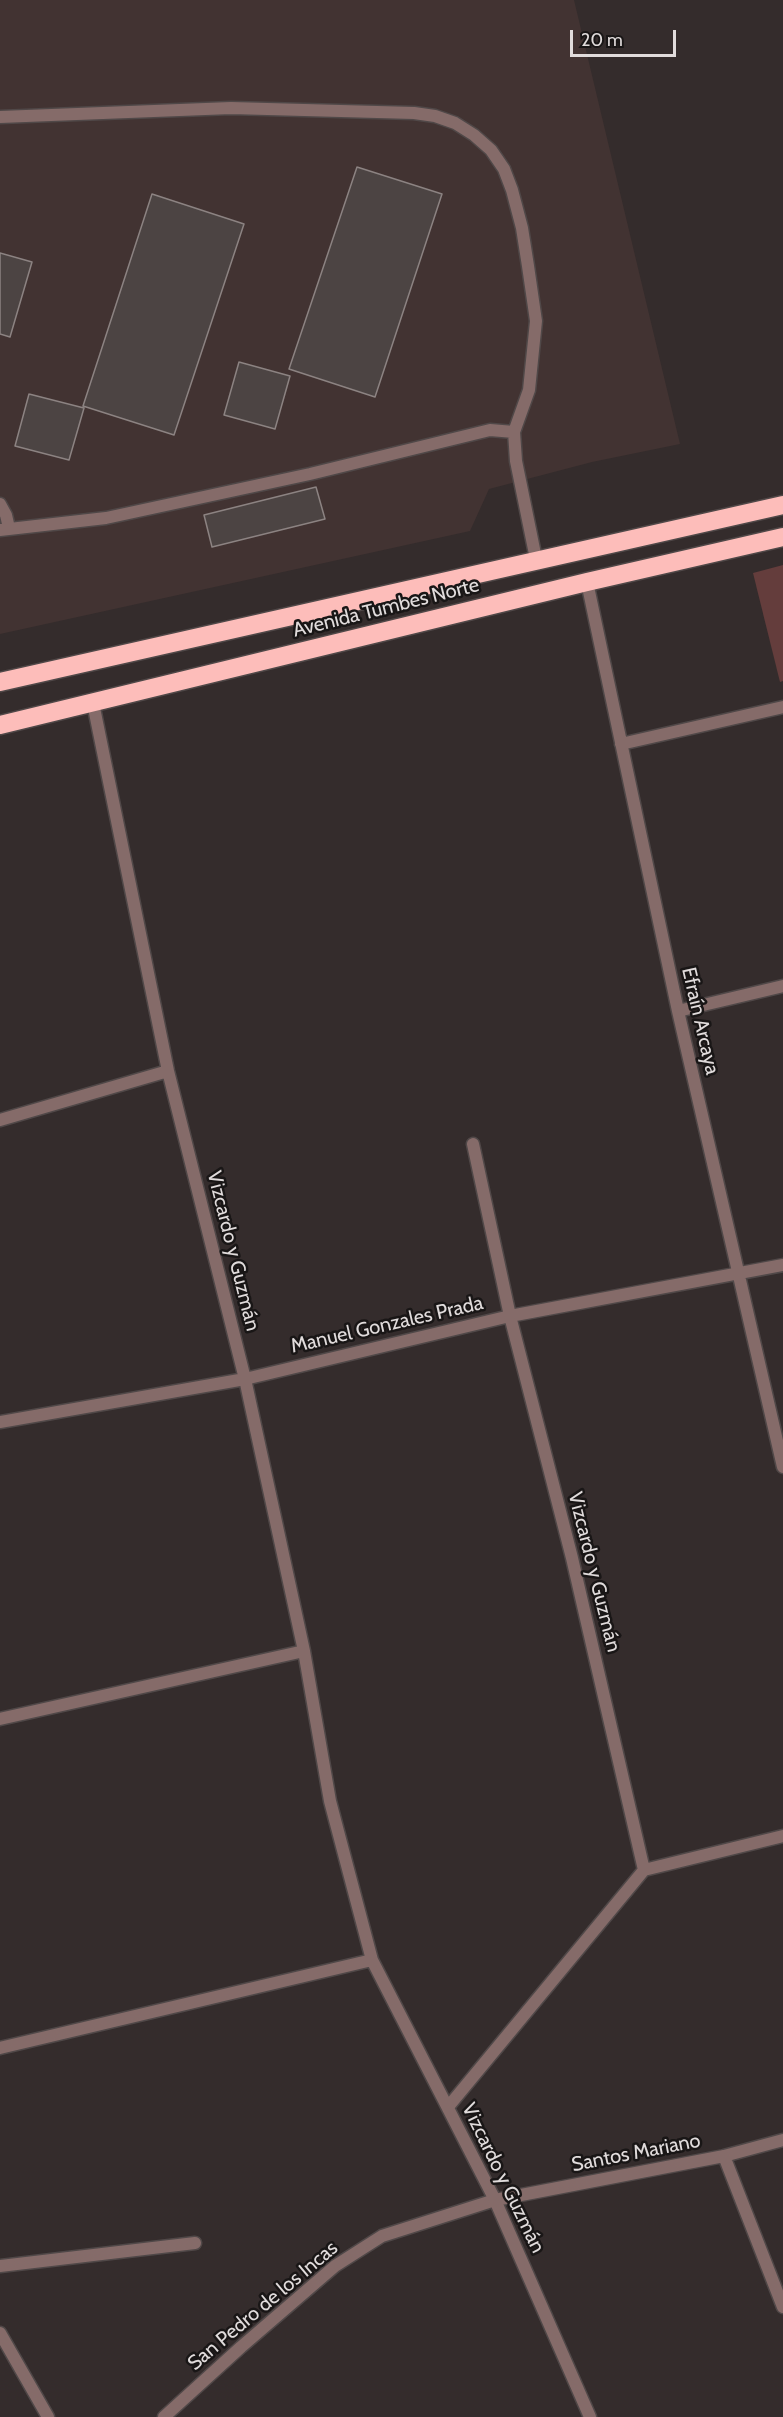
<!DOCTYPE html>
<html>
<head>
<meta charset="utf-8">
<style>
  body { margin:0 }
  #map { position:relative; width:783px; height:2417px; overflow:hidden; background:#342c2c; font-family:Cabin,sans-serif }
  canvas { display:block }
  .scale { position:absolute; left:570px; top:30px; width:106px; height:27px; box-sizing:border-box; border:3px solid #e1dcdc; border-top:0; padding-left:8px; font-size:18px; line-height:21px; white-space:nowrap; color:#e1dcdc; -webkit-text-stroke:4px #191616; paint-order:stroke }
</style>
</head>
<body>
<div id="map">
<canvas width="783" height="2417"></canvas>
<div class="scale">20 m</div>
</div>
<script>
const c = document.querySelector('canvas').getContext('2d');
c.lineJoin = 'round';
function fill(path, color) { c.fillStyle = color; c.fill(path, 'evenodd'); }
const poly = rows => new Path2D(rows.map(r => 'M' + r).join(''));
function strokePath(path, color, width, dash) { c.strokeStyle = color; c.lineWidth = width; c.lineCap = dash ? 'butt' : 'round'; c.setLineDash(dash || []); c.stroke(path); }
function drawText(font, color, halo, rows, align = 'center') {
  c.font = font + ' Cabin,sans-serif'; c.lineWidth = 5; c.setLineDash([]); c.textBaseline = 'middle'; c.strokeStyle = halo; c.fillStyle = color; for (const [text, x, y, turn = 0] of rows) {
    c.save(); c.translate(x, y); c.rotate((+turn || 0) * Math.PI / 180); c.textAlign = isNaN(turn) ? turn : align; if (halo) c.strokeText(text, 0, 0); c.fillText(text, 0, 0); c.restore();
  }
}
fill(poly([
  [0,0,574,0,680,444,592,462,489,489,470,531,0,634]
]), '#423332');
fill(poly([
  [783,565,783,681,780,682,753,573]
]), '#643d3c');
const building = poly([
  [357,167,442,194,375,397,289,369,357,167],
  [152,194,244,224,174,435,83,406,152,194],
  [0,253,32,262,10,337,0,334,0,253],
  [239,362,290,376,275,429,224,415,239,362],
  [29,394,84,408,69,460,15,446,29,394],
  [316,487,325,519,212,547,204,515,316,487]
]);
fill(building, '#4c4443');
strokePath(building, '#8c8382', 1.5);
const lane = poly([
  [0,117,231,108,414,113,435,116,455,123,474,135,491,150,504,169,512,190,522,228,528,266,536,321,529,390,514,432,516,461,536,559],
  [0,504,6,515,9,528],
  [0,530,106,518,310,474,490,430,514,432]
]);
const street = poly([
  [587,582,678,1011,783,1467],
  [93,703,168,1071,245,1379,304,1651,330,1801,372,1960,495,2200,590,2417],
  [621,744,783,707],
  [678,1011,783,986],
  [0,1120,168,1071],
  [473,1144,510,1316,572,1558,644,1870],
  [0,1422,245,1379,510,1316,783,1265],
  [0,1719,304,1651],
  [644,1870,783,1836],
  [0,2048,372,1960],
  [448,2107,644,1870],
  [724,2156,783,2307],
  [0,2266,195,2243],
  [0,2333,48,2417],
  [164,2417,241,2347,335,2266,382,2236,495,2200,724,2156,783,2140]
]);
const highway = poly([
  [0,682,783,505],
  [0,725,587,582,783,537]
]);
strokePath(lane, '#504848', 15);
strokePath(street, '#504848', 15);
strokePath(highway, '#504848', 21);
strokePath(lane, '#856b69', 12);
strokePath(street, '#856b69', 12);
strokePath(highway, '#fdbdba', 18);
drawText('20px', '#e1dcdc', '#191616', [
  ["Avenida Tumbes Norte",386,608,-14],
  ["Efraín Arcaya",700,1021,77],
  ["Vizcardo y Guzmán",233,1251,76],
  ["Manuel Gonzales Prada",387,1325,-13],
  ["Vizcardo y Guzmán",594,1572,76],
  ["Santos Mariano",636,2153,-11],
  ["Vizcardo y Guzmán",503,2178,64],
  ["San Pedro de los Incas",263,2306,-40]
]);
</script>
</body>
</html>
